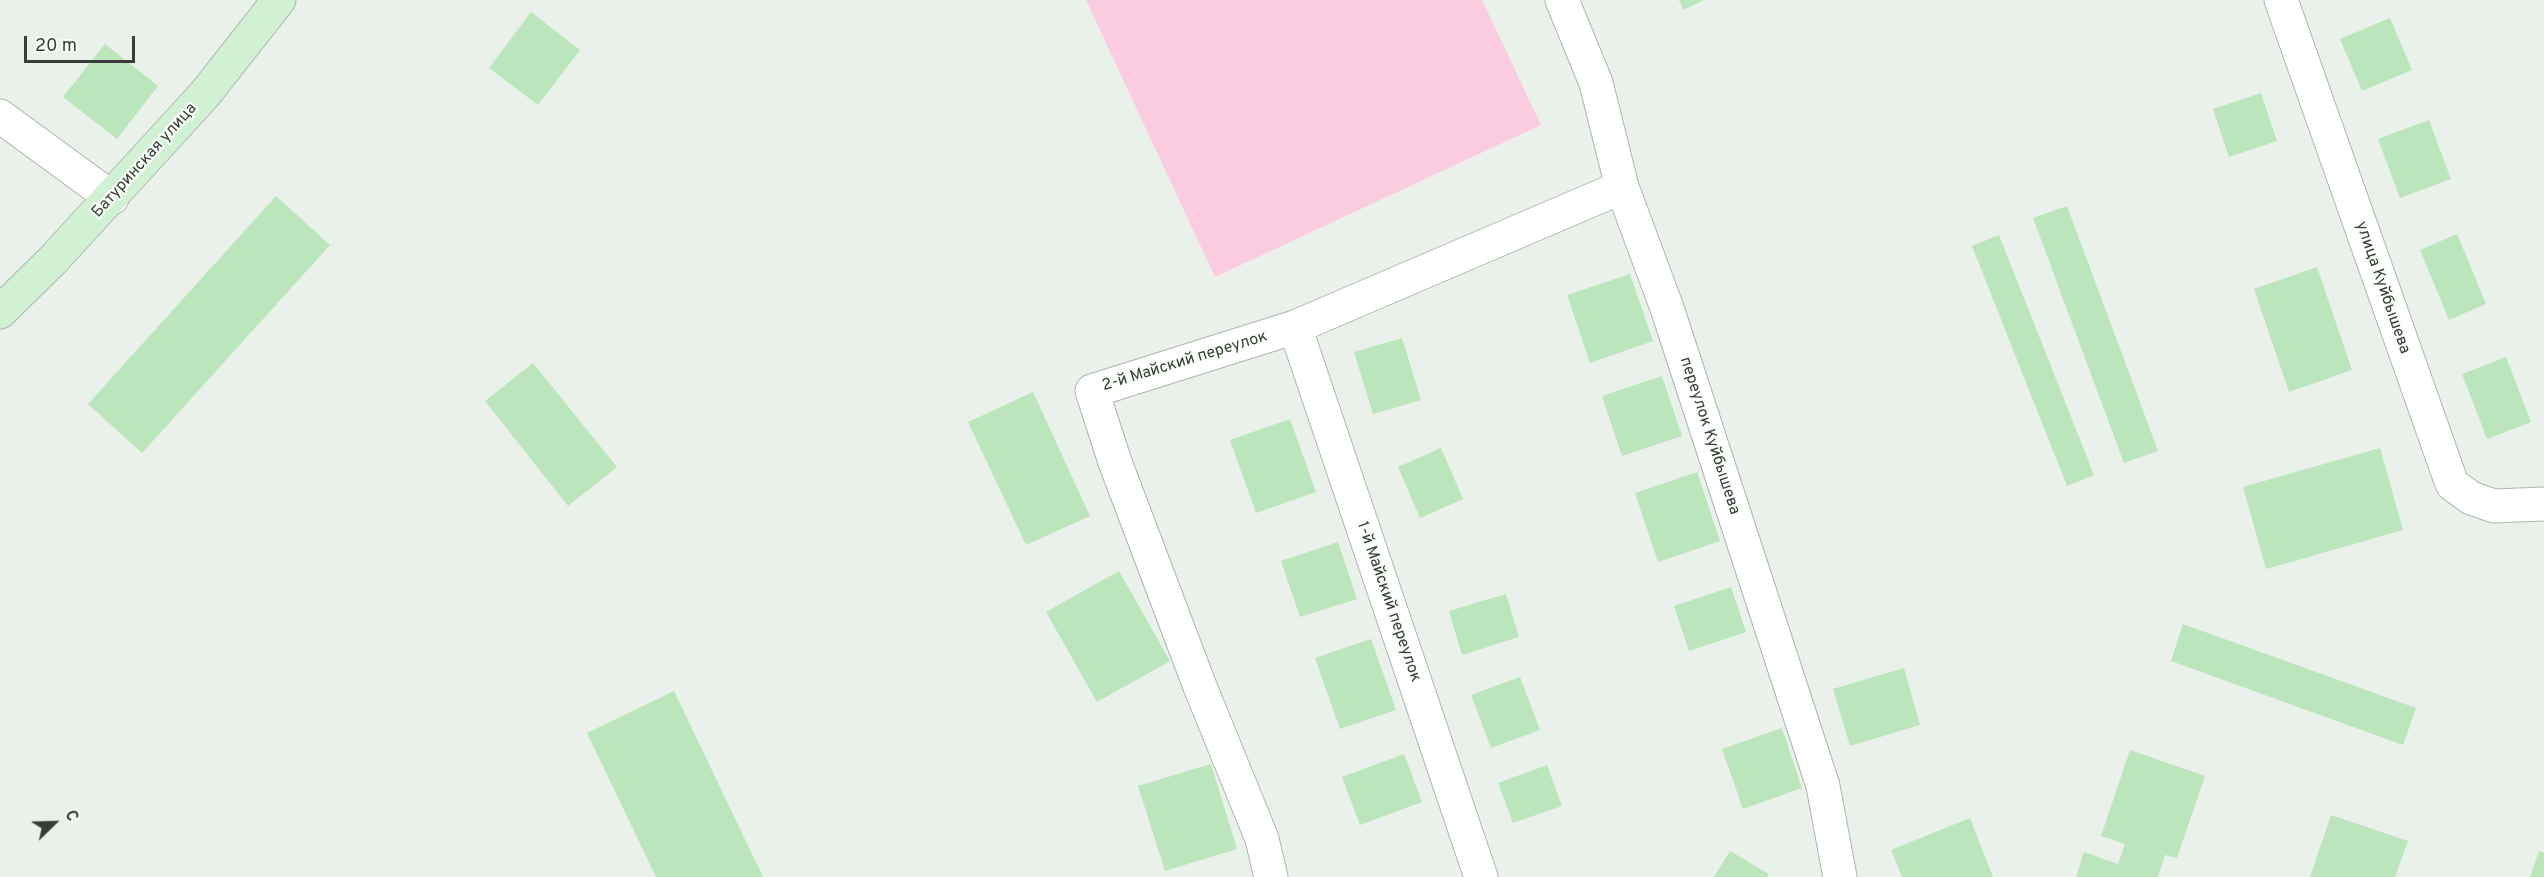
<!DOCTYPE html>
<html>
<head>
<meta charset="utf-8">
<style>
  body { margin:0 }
  #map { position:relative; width:2544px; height:877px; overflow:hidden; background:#eaf1ea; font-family:Overpass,sans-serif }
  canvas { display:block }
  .north { position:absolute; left:24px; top:793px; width:60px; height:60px; -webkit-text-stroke:4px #f8fff7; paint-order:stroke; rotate:67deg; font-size:16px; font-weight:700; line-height:24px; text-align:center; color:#393c39 }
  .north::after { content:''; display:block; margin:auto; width:21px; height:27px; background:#393c39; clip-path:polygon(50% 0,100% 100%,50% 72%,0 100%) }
  .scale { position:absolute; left:24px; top:36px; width:111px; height:27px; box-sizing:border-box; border:3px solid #393c39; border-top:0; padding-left:8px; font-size:18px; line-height:21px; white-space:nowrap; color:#393c39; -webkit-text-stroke:4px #f8fff7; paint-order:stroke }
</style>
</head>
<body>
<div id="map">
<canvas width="2544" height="877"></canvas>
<div class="north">С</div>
<div class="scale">20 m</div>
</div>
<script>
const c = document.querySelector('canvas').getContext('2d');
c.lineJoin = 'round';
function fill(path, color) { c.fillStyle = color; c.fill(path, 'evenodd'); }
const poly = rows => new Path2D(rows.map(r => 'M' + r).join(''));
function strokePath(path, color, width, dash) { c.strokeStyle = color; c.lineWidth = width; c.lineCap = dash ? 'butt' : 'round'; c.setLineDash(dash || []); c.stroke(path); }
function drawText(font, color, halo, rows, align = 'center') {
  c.font = font + ' Overpass,sans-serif'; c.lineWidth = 4.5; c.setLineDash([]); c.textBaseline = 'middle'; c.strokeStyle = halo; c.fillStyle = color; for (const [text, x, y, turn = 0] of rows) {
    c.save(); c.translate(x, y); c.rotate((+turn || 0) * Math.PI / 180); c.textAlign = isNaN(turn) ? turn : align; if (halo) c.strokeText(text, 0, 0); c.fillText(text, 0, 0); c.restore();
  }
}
fill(poly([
  [1086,0,1482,0,1541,125,1215,277]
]), '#fbcbe0');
fill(poly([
  [1679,0,1704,0,1683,10],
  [531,12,580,50,538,105,489,68],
  [2390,18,2412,70,2362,91,2340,39],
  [105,44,158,86,117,139,63,97],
  [2261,93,2277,141,2229,157,2213,109],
  [2429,120,2451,179,2400,198,2378,139],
  [276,196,330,245,142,453,88,404],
  [2067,206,2158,451,2124,463,2033,218],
  [2457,234,2486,304,2449,320,2420,250],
  [1999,235,2094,475,2067,486,1972,246],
  [2317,267,2352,370,2289,392,2254,289],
  [1630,274,1653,341,1590,363,1567,295],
  [1402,338,1421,400,1373,414,1354,352],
  [2506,357,2531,422,2487,439,2462,374],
  [533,363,617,467,568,506,485,401],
  [1662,376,1682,436,1622,456,1602,396],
  [1033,392,1090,516,1026,545,968,422],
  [1290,419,1316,492,1256,513,1230,440],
  [1441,448,1463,499,1420,518,1398,467],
  [2380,448,2403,530,2266,569,2243,487],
  [1697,472,1720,541,1658,562,1635,493],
  [1338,542,1357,599,1300,617,1281,561],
  [1119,571,1170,661,1097,702,1046,612],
  [1731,587,1746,632,1689,651,1674,606],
  [1506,594,1519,637,1462,655,1449,611],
  [2183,624,2416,708,2403,745,2171,661],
  [1371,639,1396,710,1340,729,1315,658],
  [1904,668,1920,725,1850,746,1833,689],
  [1520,677,1540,730,1491,748,1471,695],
  [674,691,763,877,656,877,587,733],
  [1782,728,1802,788,1743,809,1722,749],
  [2130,750,2205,776,2177,858,2165,855,2158,877,2076,877,2084,852,2118,864,2125,844,2101,836],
  [1404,754,1422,802,1360,825,1342,777],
  [1211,764,1237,849,1165,871,1138,786],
  [1547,765,1562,806,1513,823,1498,783],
  [2331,815,2408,841,2395,877,2310,877],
  [1970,818,1993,877,1902,877,1891,850],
  [1730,851,1769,874,1767,877,1714,877],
  [2539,851,2544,853,2544,877,2530,877]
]), '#bbe5bb');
const minor = poly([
  [1562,0,1596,83,1622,187,1667,308,1823,786,1840,877],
  [2281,0,2452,484,2471,498,2494,506,2544,504],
  [0,116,112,198],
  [1295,327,1481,877],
  [1271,877,1262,839,1199,684,1115,462,1092,391,1295,327,1622,187]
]);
const secondary = poly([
  [0,312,52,261,205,94,279,0]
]);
strokePath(minor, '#aeb5ae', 35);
strokePath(secondary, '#aeb5ae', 35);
strokePath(minor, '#fff', 33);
strokePath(secondary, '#d0f2d3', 33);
drawText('16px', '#393c39', '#f8fff7', [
  ["Батуринская улица",145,161,-48],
  ["улица Куйбышева",2382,288,71],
  ["2-й Майский переулок",1185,362,-17],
  ["переулок Куйбышева",1709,436,72],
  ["1-й Майский переулок",1388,602,71]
]);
</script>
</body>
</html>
